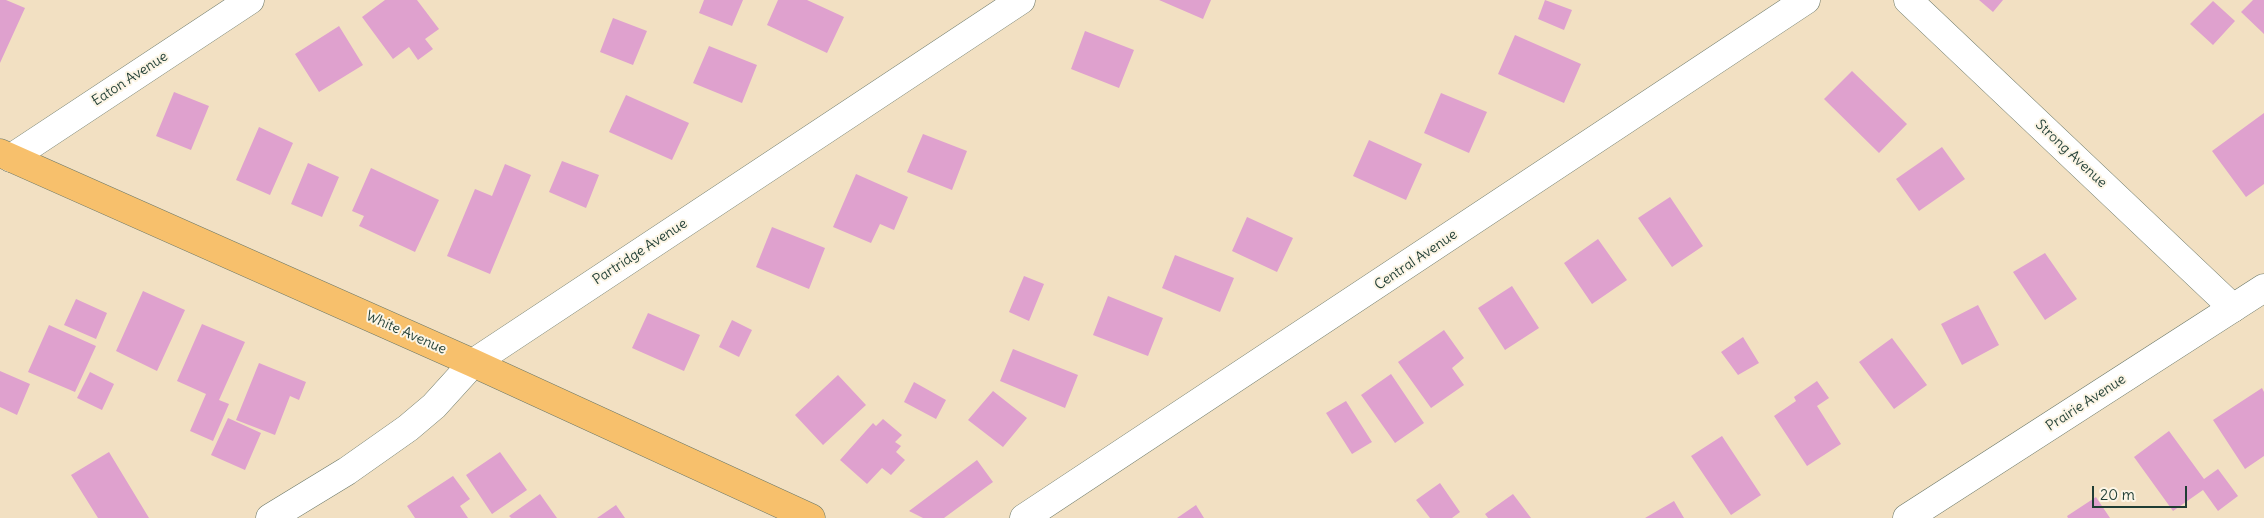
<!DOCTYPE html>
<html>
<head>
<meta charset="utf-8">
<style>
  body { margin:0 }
  #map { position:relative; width:2264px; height:518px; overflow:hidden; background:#f2e0c2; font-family:Delius,sans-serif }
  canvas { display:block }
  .scale { position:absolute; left:2092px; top:486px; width:95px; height:22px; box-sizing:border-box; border:2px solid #1f3d34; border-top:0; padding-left:6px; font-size:15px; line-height:18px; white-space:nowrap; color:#1f3d34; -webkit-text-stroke:4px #fcf5e5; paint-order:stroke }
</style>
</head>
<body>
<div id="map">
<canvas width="2264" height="518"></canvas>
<div class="scale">20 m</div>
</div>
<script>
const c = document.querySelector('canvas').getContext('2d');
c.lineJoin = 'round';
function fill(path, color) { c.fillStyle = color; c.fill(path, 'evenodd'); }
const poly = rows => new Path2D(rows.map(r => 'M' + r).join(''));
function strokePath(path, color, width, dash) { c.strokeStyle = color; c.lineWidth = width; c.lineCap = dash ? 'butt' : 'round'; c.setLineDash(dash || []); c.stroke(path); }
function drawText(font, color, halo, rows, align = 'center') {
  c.font = font + ' Delius,sans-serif'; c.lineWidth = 4; c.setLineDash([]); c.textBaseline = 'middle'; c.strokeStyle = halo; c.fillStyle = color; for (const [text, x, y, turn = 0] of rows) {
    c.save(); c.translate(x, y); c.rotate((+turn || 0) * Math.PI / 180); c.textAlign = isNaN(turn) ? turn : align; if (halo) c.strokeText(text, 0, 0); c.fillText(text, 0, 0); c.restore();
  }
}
fill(poly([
  [0,0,6,0,25,8,0,63],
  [385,0,417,0,439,29,425,39,433,49,418,60,409,47,393,59,362,17],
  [704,0,743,0,732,26,699,13],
  [778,0,807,0,844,17,827,53,767,25],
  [1159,0,1211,0,1203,19],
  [1545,0,1572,10,1564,30,1538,19],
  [1979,0,2003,0,1993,12],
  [2253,0,2264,0,2264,34,2241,12],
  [2213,1,2235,21,2213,45,2190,24],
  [613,18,647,31,633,65,600,52],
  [339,26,363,65,319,92,295,54],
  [1085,31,1134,50,1119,88,1071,69],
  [1515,35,1581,64,1564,103,1498,74],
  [709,46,757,65,742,103,693,83],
  [1852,71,1907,124,1879,153,1824,99],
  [174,92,209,106,191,150,156,136],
  [1441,93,1487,112,1469,153,1424,133],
  [626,95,689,123,672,160,609,132],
  [2264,113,2264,184,2246,197,2212,151],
  [259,127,293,143,270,195,236,180],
  [923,134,967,151,952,190,907,172],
  [1369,140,1422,164,1406,200,1353,176],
  [1942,147,1965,179,1919,211,1896,179],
  [562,161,599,175,586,208,549,192],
  [308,163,339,177,322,217,291,204],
  [505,164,531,175,490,274,447,256,475,189,492,196],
  [371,168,439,200,415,252,359,226,364,216,352,211],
  [856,174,908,197,894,230,880,224,871,243,833,227],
  [1670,197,1703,246,1672,267,1638,218],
  [1247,217,1293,238,1277,272,1232,251],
  [772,227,825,248,809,289,756,267],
  [1598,239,1627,280,1592,304,1564,263],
  [2045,253,2077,299,2045,320,2013,272],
  [1175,255,1234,278,1220,312,1162,288],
  [1024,276,1044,284,1029,321,1009,312],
  [1512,286,1539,328,1505,350,1478,308],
  [143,291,185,310,157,371,116,351],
  [1108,296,1163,318,1148,356,1093,335],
  [76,299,107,313,96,339,64,325],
  [1978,305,1999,345,1962,365,1941,324],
  [648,313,700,335,684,371,632,348],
  [732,320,752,330,739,357,719,347],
  [202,324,245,342,219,400,229,404,213,441,190,431,206,394,177,381],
  [49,325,96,346,75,392,28,372],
  [1444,330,1464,358,1452,368,1464,385,1431,408,1398,362],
  [1743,337,1759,363,1738,375,1721,352],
  [1892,338,1927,385,1894,409,1859,362],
  [1013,349,1078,375,1065,408,1000,381],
  [259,363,306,382,299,400,290,396,275,435,236,420],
  [0,371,30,384,17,415,0,407],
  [90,372,114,384,102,410,77,398],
  [1391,374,1424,423,1395,443,1361,395],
  [838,375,866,405,823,445,795,415],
  [1817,381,1829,398,1817,406,1841,444,1807,466,1774,416,1796,401,1794,397],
  [914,382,946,400,936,419,904,402],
  [2262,388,2264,392,2264,456,2245,469,2213,420],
  [993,391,1027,418,1003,447,968,420],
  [1346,401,1372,442,1352,454,1326,413],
  [228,418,261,433,245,470,211,455],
  [883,419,902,435,895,442,901,446,896,452,905,460,891,475,882,468,867,484,840,460,873,423,876,426],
  [2169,431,2204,479,2218,469,2238,496,2218,511,2203,490,2173,511,2134,457],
  [1722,436,1761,495,1731,515,1691,456],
  [109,452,149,518,98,518,71,475],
  [500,452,527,490,492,514,466,475],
  [977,460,993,482,944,518,923,518,909,511],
  [453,476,470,499,460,506,468,518,415,518,407,506],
  [1440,483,1460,512,1452,518,1430,518,1416,500],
  [540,494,557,518,511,518,509,516],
  [1513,494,1531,518,1488,518,1485,514],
  [2096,497,2110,518,2068,518,2067,516],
  [1674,501,1684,518,1645,518],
  [616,505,625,518,597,518],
  [1196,505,1204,518,1177,518]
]), '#dfa1ce');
const minor = poly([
  [1908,0,2233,308],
  [11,158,250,0],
  [270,518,347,471,408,428,434,406,473,363,1021,0],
  [1024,518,1806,0]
]);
const tertiary = poly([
  [1907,518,2264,288]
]);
const primary = poly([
  [0,153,473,363,811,518]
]);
strokePath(minor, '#697666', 29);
strokePath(tertiary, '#697666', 29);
strokePath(primary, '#697666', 29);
strokePath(minor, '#fff', 28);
strokePath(tertiary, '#fff', 28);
strokePath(primary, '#f7c06c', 28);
drawText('14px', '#1f3d34', '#fcf5e5', [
  ["Eaton Avenue",130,79,-33],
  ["Strong Avenue",2071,154,43],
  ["Partridge Avenue",640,252,-33],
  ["Central Avenue",1416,260,-34],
  ["White Avenue",406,333,24],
  ["Prairie Avenue",2086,403,-33]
]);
</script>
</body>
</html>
